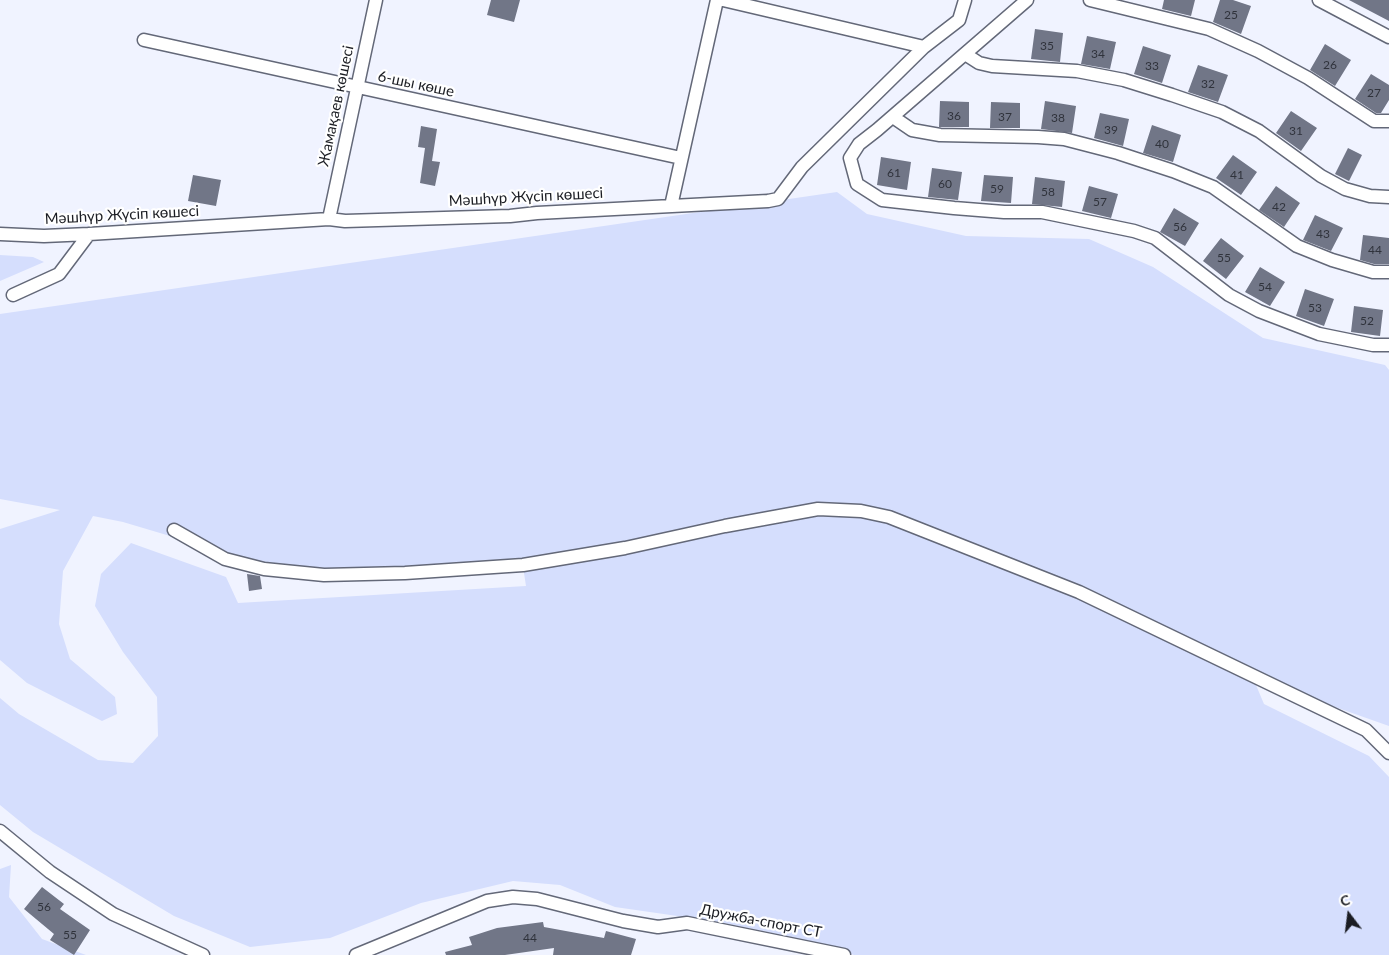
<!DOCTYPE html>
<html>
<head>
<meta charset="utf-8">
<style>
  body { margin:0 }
  #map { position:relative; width:1389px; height:955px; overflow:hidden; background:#f0f3ff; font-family:Lato,sans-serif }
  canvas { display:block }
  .north { position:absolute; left:1324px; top:890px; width:50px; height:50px; -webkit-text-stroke:4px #fff; paint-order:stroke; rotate:345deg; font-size:14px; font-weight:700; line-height:20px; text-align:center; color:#1b1d23 }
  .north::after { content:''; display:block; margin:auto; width:18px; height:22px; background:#1b1d23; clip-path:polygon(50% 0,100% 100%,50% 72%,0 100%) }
</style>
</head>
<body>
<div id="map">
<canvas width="1389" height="955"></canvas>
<div class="north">С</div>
</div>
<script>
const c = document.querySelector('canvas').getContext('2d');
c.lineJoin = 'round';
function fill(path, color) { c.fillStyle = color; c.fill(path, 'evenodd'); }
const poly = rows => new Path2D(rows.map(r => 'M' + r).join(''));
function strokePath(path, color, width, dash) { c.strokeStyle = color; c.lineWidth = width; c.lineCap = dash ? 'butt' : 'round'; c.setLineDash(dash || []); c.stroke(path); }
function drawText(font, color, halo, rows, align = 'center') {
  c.font = font + ' Lato,sans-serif'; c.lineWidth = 4.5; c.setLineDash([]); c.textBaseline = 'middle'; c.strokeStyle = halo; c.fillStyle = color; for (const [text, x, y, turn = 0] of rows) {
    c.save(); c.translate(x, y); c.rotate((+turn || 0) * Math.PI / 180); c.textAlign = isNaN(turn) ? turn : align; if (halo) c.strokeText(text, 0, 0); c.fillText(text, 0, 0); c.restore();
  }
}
fill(poly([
  [837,192,867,214,966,236,1089,239,1153,267,1263,338,1385,365,1389,370,1389,726,1253,678,1264,704,1369,756,1389,777,1389,955,854,955,819,943,719,922,615,907,560,885,513,881,421,903,330,938,250,947,174,916,33,832,0,805,0,698,19,714,98,760,133,763,158,736,157,697,123,652,95,606,101,574,131,543,226,577,238,603,526,586,522,560,291,572,123,522,93,516,63,571,59,624,70,659,115,697,117,714,102,721,27,683,0,660,0,529,60,510,0,499,0,314],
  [0,255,33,257,44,262,0,281],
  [11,865,9,897,42,939,86,955,0,955,0,869]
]), '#d5defd');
fill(poly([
  [491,0,520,0,514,22,487,15],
  [1164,0,1195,0,1191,16,1162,9],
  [1220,0,1233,0,1251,6,1241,34,1213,22],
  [1349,0,1389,0,1389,21],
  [1035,29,1063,33,1060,62,1031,59],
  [1087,36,1116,42,1110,69,1081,64],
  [1325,44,1351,60,1335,86,1310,70],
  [1143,46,1171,55,1162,83,1134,74],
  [1198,65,1228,75,1218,102,1188,92],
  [1371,74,1389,85,1389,100,1381,113,1376,113,1355,99],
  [940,101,969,102,969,127,939,127],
  [1045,101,1076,106,1072,133,1041,129],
  [991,102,1020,103,1020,128,990,128],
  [1291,111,1317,128,1301,151,1276,133],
  [1100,113,1129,119,1123,146,1094,138],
  [1152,125,1181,135,1173,162,1143,153],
  [421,126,437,129,432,161,440,162,435,186,420,183,425,148,418,147],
  [1348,148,1362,155,1349,181,1335,174],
  [1233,155,1257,172,1241,195,1216,178],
  [881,157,911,162,907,190,877,185],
  [932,168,962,172,958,200,928,197],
  [193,175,221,180,216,206,188,201],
  [984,175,1013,177,1011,203,981,201],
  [1035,177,1065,181,1062,207,1032,204],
  [1089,186,1118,194,1111,218,1082,211],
  [1276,186,1300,203,1284,227,1259,210],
  [1174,208,1199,223,1185,246,1160,232],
  [1315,215,1343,228,1331,251,1303,240],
  [1363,235,1389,238,1389,264,1374,264,1360,260],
  [1221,238,1244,256,1226,279,1203,261],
  [1260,267,1285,282,1270,306,1245,292],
  [1305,289,1334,299,1324,326,1296,316],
  [1354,306,1383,310,1380,336,1351,332],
  [247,574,260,576,262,589,249,591],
  [42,887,64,904,60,909,90,930,74,955,50,940,54,934,24,909],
  [543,922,544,927,604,938,606,931,636,939,631,955,553,955,554,948,505,955,446,955,445,952,472,945,469,937,497,928]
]), '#717687');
const street = poly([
  [723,0,924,47],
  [1027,0,877,130,859,144,850,158,857,184,882,200,954,208,1004,212,1042,212,1134,231,1155,238,1229,295,1259,311,1319,334,1373,345,1389,345],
  [1090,0,1209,29,1258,51,1308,78,1374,121,1389,121],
  [1319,0,1389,37],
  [144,40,681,158],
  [965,54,979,63,992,66,1077,71,1124,80,1172,95,1222,112,1259,131,1321,176,1345,189,1370,196,1389,197],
  [893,117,912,130,940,135,1038,137,1064,139,1118,153,1173,171,1213,187,1297,246,1332,260,1373,272,1389,272],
  [671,206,717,0],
  [329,219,376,0],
  [0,234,44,236,89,234,329,219,345,221,510,216,537,213,768,201,778,199,802,167,924,47,959,20,965,0],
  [13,295,59,274,89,234],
  [174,530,225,559,264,569,324,575,405,573,523,565,625,548,725,526,818,509,861,511,889,517,1079,592,1366,730,1389,753],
  [0,831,50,872,113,914,203,955],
  [356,955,487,901,513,897,537,899,623,921,658,927,687,923,844,955]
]);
strokePath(street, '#636878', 15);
strokePath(street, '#fff', 12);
drawText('12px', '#30333c', null, [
  ["25",1231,15],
  ["35",1047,46],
  ["34",1098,54],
  ["26",1330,65],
  ["33",1152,66],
  ["32",1208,84],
  ["27",1374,93],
  ["36",954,116],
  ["37",1005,117],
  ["38",1058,118],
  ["39",1111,130],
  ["31",1296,131],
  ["40",1162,144],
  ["61",894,173],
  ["41",1237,175],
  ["60",945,184],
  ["59",997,189],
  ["58",1048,192],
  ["57",1100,202],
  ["42",1279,207],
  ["56",1180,227],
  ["43",1323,234],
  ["44",1375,250],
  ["55",1224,258],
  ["54",1265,287],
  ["53",1315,308],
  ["52",1367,321],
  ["56",44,907],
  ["55",70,935],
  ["44",530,938]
]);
drawText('15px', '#1b1d23', '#fff', [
  ["6-шы көше",416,84,12],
  ["Жамақаев көшесі",336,106,-78],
  ["Мәшhүр Жүсіп көшесі",526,197,-3],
  ["Мәшhүр Жүсіп көшесі",122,215,-3],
  ["Дружба-спорт СТ",761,921,11]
]);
</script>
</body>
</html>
